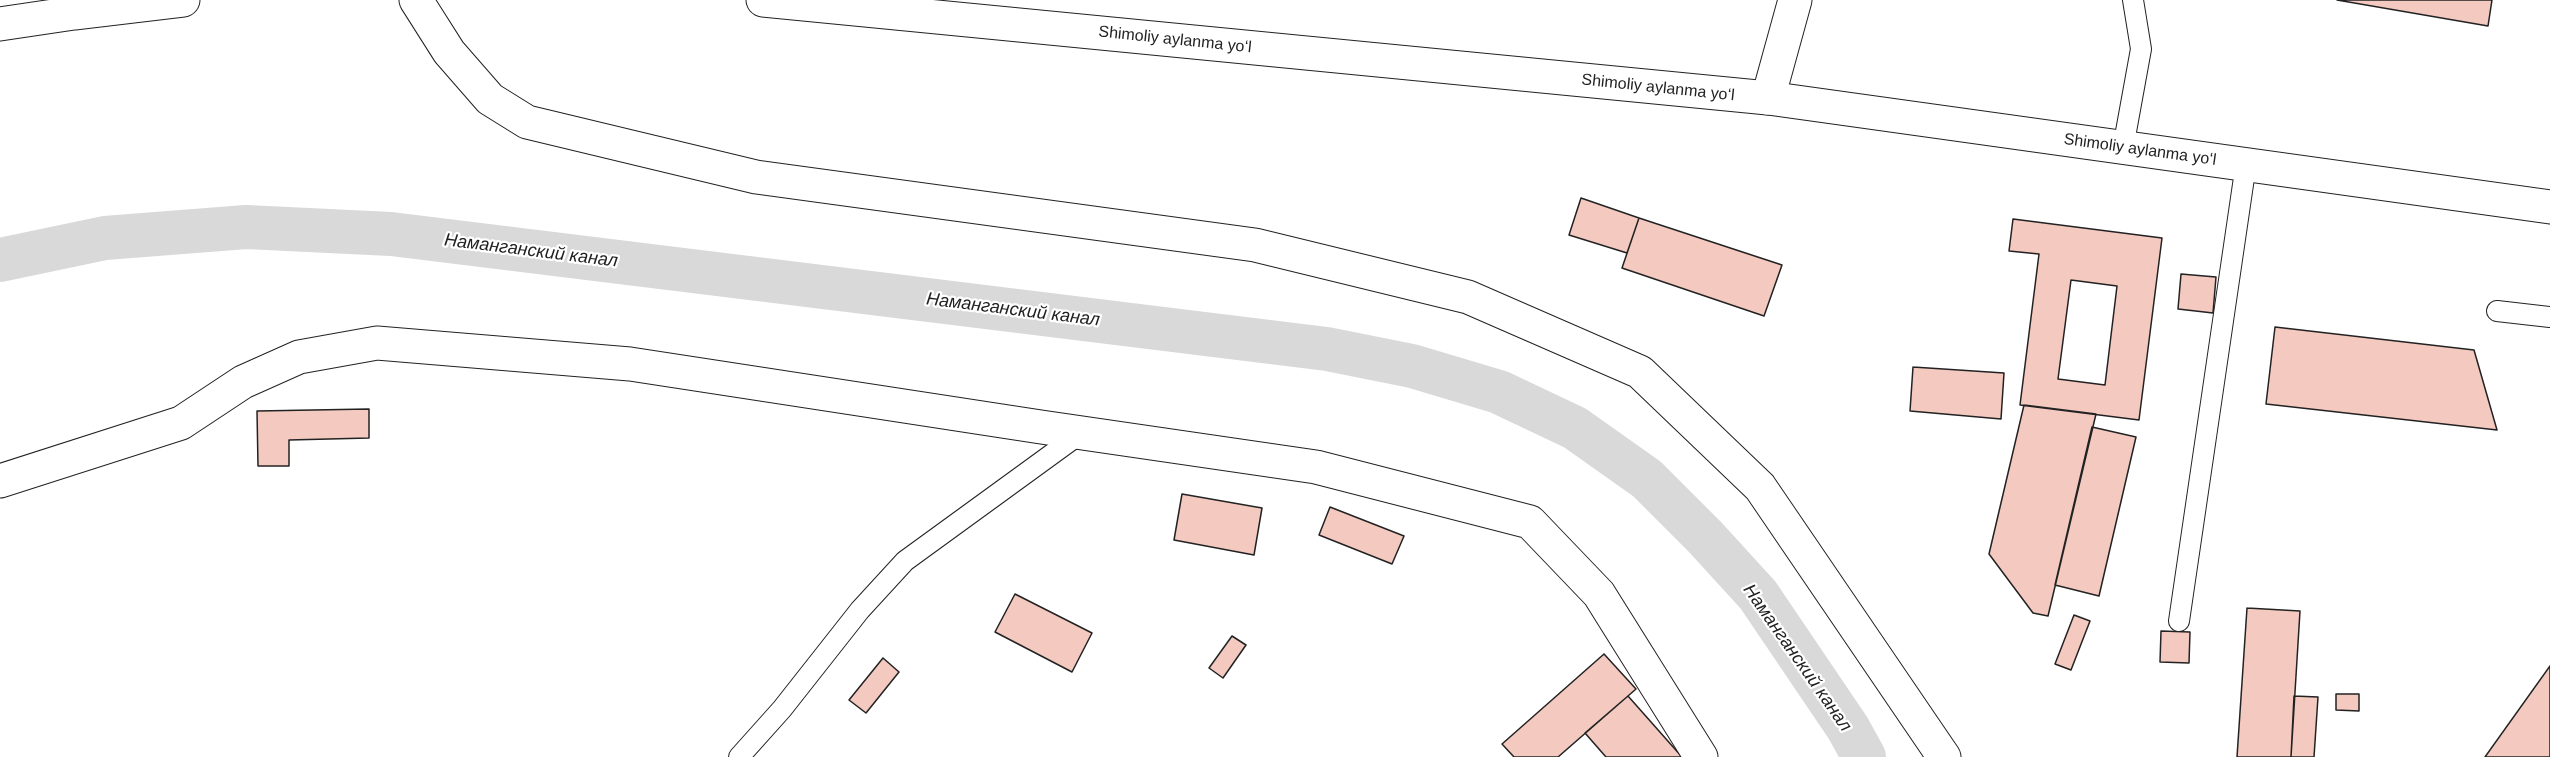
<!DOCTYPE html>
<html>
<head>
<meta charset="utf-8">
<style>
  body { margin:0 }
  canvas { display:block; background:#fff }
</style>
</head>
<body>
<canvas width="2550" height="757"></canvas>
<script>
const c = document.querySelector('canvas').getContext('2d');
c.lineJoin = 'round';
const poly = rows => new Path2D(rows.map(r => 'M' + r).join(''));
function strokePath(path, color, width, dash) { c.strokeStyle = color; c.lineWidth = width; c.lineCap = dash ? 'butt' : 'round'; c.setLineDash(dash || []); c.stroke(path); }
function fill(path, color) { c.fillStyle = color; c.fill(path, 'evenodd'); }
function drawText(font, color, halo, rows, align = 'center') {
  c.font = font + ' Arial,sans-serif'; c.lineWidth = 4.5; c.setLineDash([]); c.textBaseline = 'middle'; c.strokeStyle = halo; c.fillStyle = color; for (const [text, x, y, turn = 0] of rows) {
    c.save(); c.translate(x, y); c.rotate((+turn || 0) * Math.PI / 180); c.textAlign = isNaN(turn) ? turn : align; if (halo) c.strokeText(text, 0, 0); c.fillText(text, 0, 0); c.restore();
  }
}
strokePath(poly([
  [0,260,105,238,246,227,391,234,1327,349,1412,366,1499,392,1575,428,1647,479,1705,537,1758,595,1848,728,1864,757]
]), '#d9d9d9', 44);
const building = poly([
  [2337,0,2492,0,2488,26,2337,0],
  [1581,198,1639,218,1627,253,1569,235,1581,198],
  [1639,218,1782,265,1764,316,1622,268,1639,218],
  [2013,219,2162,238,2139,420,2020,405,2039,254,2009,251,2013,219],
  [2071,280,2117,286,2105,385,2058,379,2071,280],
  [2181,274,2216,277,2213,313,2178,309,2181,274],
  [2275,327,2474,350,2497,430,2266,404,2275,327],
  [1913,367,2004,373,2001,419,1910,411,1913,367],
  [2024,405,2096,414,2048,616,2033,613,1989,554,2024,405],
  [369,409,369,438,289,440,289,466,258,466,257,411,369,409],
  [2092,427,2136,437,2099,596,2055,585,2092,427],
  [1182,494,1262,508,1254,555,1174,540,1182,494],
  [1330,507,1404,536,1392,564,1319,535,1330,507],
  [1015,594,1092,633,1072,672,995,632,1015,594],
  [2247,608,2300,611,2291,757,2237,757,2247,608],
  [2074,615,2090,621,2071,670,2055,664,2074,615],
  [2161,631,2190,632,2189,663,2160,662,2161,631],
  [1232,636,1246,645,1223,678,1209,668,1232,636],
  [1604,654,1636,689,1558,757,1514,757,1502,744,1604,654],
  [883,658,899,672,866,713,849,700,883,658],
  [2550,666,2550,757,2485,757,2550,666],
  [2336,694,2359,694,2359,711,2336,710,2336,694],
  [1628,696,1682,757,1606,757,1585,733,1628,696],
  [2294,696,2318,697,2314,757,2291,757,2294,696]
]);
fill(building, '#f3c9c0');
strokePath(building, '#222', 1.5);
const lane = poly([
  [2123,148,2141,49,2133,0],
  [2497,311,2550,317],
  [2179,621,2246,164],
  [739,757,782,709,860,610,905,561,1081,433]
]);
const street = poly([
  [416,0,449,52,490,99,527,122,756,177,1255,245,1468,297,1640,372,1760,487,1944,757],
  [1768,98,1795,0],
  [0,481,181,423,243,382,299,357,377,343,630,364,1041,427,1316,467,1530,522,1599,594,1701,757]
]);
const primary = poly([
  [763,0,1768,98,2550,207],
  [0,24,74,13,183,0]
]);
strokePath(lane, '#222', 22);
strokePath(street, '#222', 35);
strokePath(primary, '#222', 35);
strokePath(lane, '#fff', 20);
strokePath(street, '#fff', 33);
strokePath(primary, '#fff', 33);
drawText('16px', '#222', '#fff', [
  ["Shimoliy aylanma yoʻl",1175,40,6],
  ["Shimoliy aylanma yoʻl",1658,88,6],
  ["Shimoliy aylanma yoʻl",2140,150,8]
]);
drawText('italic 18px', '#222', '#fff', [
  ["Наманганский канал",531,251,7],
  ["Наманганский канал",1013,310,7],
  ["Наманганский канал",1797,658,55]
]);
</script>
</body>
</html>
